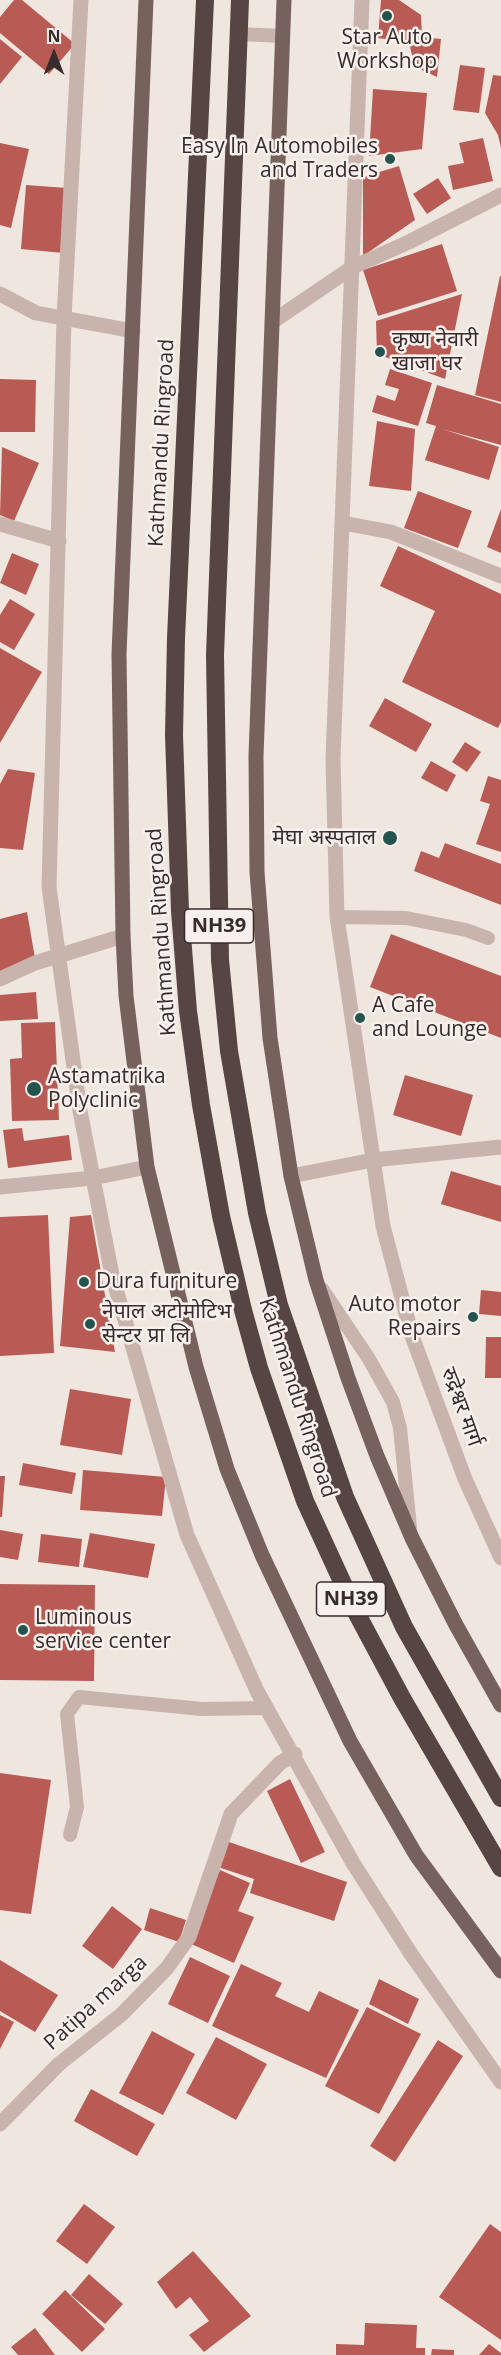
<!DOCTYPE html>
<html>
<head>
<meta charset="utf-8">
<style>
  body { margin:0 }
  #map { position:relative; width:501px; height:2355px; overflow:hidden; background:#f0e6e0; font-family:"Open Sans",sans-serif }
  canvas { display:block }
  .north { position:absolute; left:24px; top:24px; width:60px; height:60px; -webkit-text-stroke:4px #f8f0ec; paint-order:stroke; rotate:0deg; font-size:16px; font-weight:700; line-height:24px; text-align:center; color:#372c2b }
  .north::after { content:''; display:block; margin:auto; width:21px; height:27px; background:#372c2b; clip-path:polygon(50% 0,100% 100%,50% 72%,0 100%) }
</style>
</head>
<body>
<div id="map">
<canvas width="501" height="2355"></canvas>
<div class="north">N</div>
</div>
<script>
const c = document.querySelector('canvas').getContext('2d');
c.lineJoin = 'round';
function fill(path, color) { c.fillStyle = color; c.fill(path, 'evenodd'); }
const poly = rows => new Path2D(rows.map(r => 'M' + r).join(''));
function strokePath(path, color, width, dash) { c.strokeStyle = color; c.lineWidth = width; c.lineCap = dash ? 'butt' : 'round'; c.setLineDash(dash || []); c.stroke(path); }
function drawText(font, color, halo, rows, align = 'center') {
  c.font = font + ' "Open Sans","Noto Sans Devanagari",sans-serif'; c.lineWidth = 5; c.setLineDash([]); c.textBaseline = 'middle'; c.strokeStyle = halo; c.fillStyle = color; for (const [text, x, y, turn = 0] of rows) {
    c.save(); c.translate(x, y); c.rotate((+turn || 0) * Math.PI / 180); c.textAlign = isNaN(turn) ? turn : align; if (halo) c.strokeText(text, 0, 0); c.fillText(text, 0, 0); c.restore();
  }
}
fill(poly([
  [14,0,22,0,75,44,49,74,0,33,0,17],
  [381,0,399,0,421,15,422,37,441,39,437,77,415,67,409,43,378,38],
  [0,39,22,57,0,84],
  [460,65,485,68,479,113,453,110],
  [493,75,501,76,501,148,498,135,485,113],
  [373,89,427,93,422,149,369,156],
  [483,138,493,181,453,190,448,166,464,163,459,143],
  [0,143,29,149,11,228,0,225],
  [399,166,415,220,363,256,363,177],
  [438,178,451,198,427,214,413,194],
  [26,185,67,188,63,253,21,249],
  [442,244,457,291,378,316,363,270],
  [500,276,501,276,501,402,475,395],
  [462,294,445,379,377,354,376,321],
  [390,369,432,383,418,426,372,412,377,395,395,401,399,389,385,385],
  [0,379,36,380,35,432,0,432],
  [437,385,501,404,501,445,442,429,499,447,489,480,425,460,436,426,426,423],
  [377,421,415,429,411,491,369,486],
  [2,447,39,463,14,521,0,515],
  [418,491,472,511,458,548,404,528],
  [501,509,501,553,487,547],
  [398,546,501,594,501,722,498,728,402,682,435,611,380,586],
  [12,553,39,564,26,595,0,583],
  [10,599,35,614,14,650,0,642,0,615],
  [0,648,42,672,0,743],
  [385,698,432,724,416,752,369,726],
  [465,742,481,752,467,772,452,762],
  [431,761,456,775,447,792,421,778],
  [8,769,35,773,23,850,0,848,0,784],
  [488,776,501,780,501,852,476,844,490,804,480,801],
  [445,843,501,864,501,905,414,871,421,851,439,858],
  [27,912,35,958,0,974,0,919],
  [391,934,501,976,501,1038,370,987],
  [36,992,38,1019,0,1021,0,995],
  [55,1022,59,1120,12,1121,10,1059,22,1058,21,1023],
  [405,1075,473,1095,461,1136,393,1115],
  [22,1128,24,1141,69,1135,72,1160,8,1168,3,1130],
  [451,1171,501,1186,501,1222,441,1204],
  [48,1215,54,1353,0,1356,0,1217],
  [91,1215,115,1352,60,1346,70,1217],
  [481,1290,501,1292,501,1316,479,1314],
  [486,1337,501,1337,501,1378,485,1378],
  [70,1389,131,1399,122,1455,60,1445],
  [23,1463,76,1473,72,1494,19,1485],
  [83,1470,166,1477,162,1516,80,1510],
  [0,1476,5,1476,2,1517,0,1517],
  [0,1530,23,1534,18,1560,0,1557],
  [90,1533,155,1544,148,1578,83,1567],
  [41,1534,82,1539,79,1567,38,1562],
  [0,1584,95,1585,94,1681,0,1680],
  [0,1773,51,1780,31,1914,0,1910],
  [290,1779,325,1852,301,1863,267,1791],
  [226,1841,347,1882,334,1921,250,1893,254,1879,218,1867],
  [220,1870,250,1883,238,1911,254,1917,234,1963,189,1943],
  [112,1906,142,1929,113,1969,82,1946],
  [150,1908,186,1920,179,1942,144,1930],
  [190,1957,230,1976,208,2023,168,2004],
  [0,1960,58,1995,35,2032,0,2011],
  [241,1964,282,1983,275,1996,309,2012,319,1991,359,2010,326,2078,212,2026],
  [379,1979,419,1999,408,2024,369,2004],
  [367,2007,421,2034,379,2114,325,2086],
  [0,2015,14,2022,0,2049],
  [152,2031,195,2054,163,2115,119,2093],
  [216,2037,267,2064,236,2120,186,2093],
  [438,2040,463,2056,395,2162,370,2146],
  [91,2089,155,2124,137,2156,74,2121],
  [84,2204,115,2227,87,2264,56,2241],
  [490,2224,501,2232,501,2340,439,2297],
  [193,2251,251,2316,204,2352,189,2335,209,2321,190,2297,176,2309,157,2282],
  [89,2274,123,2304,105,2324,71,2295],
  [65,2290,105,2329,82,2352,42,2314],
  [365,2323,417,2325,416,2348,425,2348,425,2355,336,2355,336,2344,364,2345],
  [35,2328,55,2355,18,2355,11,2347],
  [489,2344,501,2353,501,2355,479,2355],
  [432,2349,454,2350,454,2355,431,2355]
]), '#b95b55');
strokePath(poly([
  [240,34,283,36],
  [337,917,406,918,466,930,488,938],
  [322,1289,369,1359,393,1402,400,1428,410,1527],
  [70,1835,77,1807,67,1714,79,1697,202,1709,267,1708]
]), '#c8b4ad', 14);
strokePath(poly([
  [81,0,64,318,49,887,80,1111,112,1275,187,1535,257,1691,353,1863,411,1954,501,2082],
  [362,0,333,759,337,917,383,1226,412,1336,465,1479,501,1558],
  [0,294,36,313,133,331],
  [272,322,353,267,409,242,501,195],
  [343,523,391,532,501,576],
  [0,524,59,541],
  [0,979,35,963,123,936],
  [291,1176,373,1160,501,1147],
  [0,1187,93,1178,147,1167],
  [0,2124,59,2064,122,2014,167,1968,189,1937,231,1814,280,1763,295,1754]
]), '#c8b4ad', 15);
strokePath(poly([
  [146,0,119,654,123,936,126,996,147,1167,196,1367,227,1469,262,1555,350,1741,416,1855,501,1971],
  [284,0,256,756,257,872,270,1038,291,1176,316,1280,348,1378,377,1456,412,1538,456,1625,501,1705]
]), '#77615d', 15);
strokePath(poly([
  [205,0,176,638,174,735,180,911,188,1011,201,1105,221,1216,243,1310,259,1368,305,1501,356,1612,402,1698,501,1868],
  [240,0,215,655,220,960,229,1051,257,1213,279,1305,345,1497,404,1627,501,1798]
]), '#574543', 18);
for (const [x, y, r, color] of [
  [387,16,6,"#24544e"],
  [390,159,6,"#24544e"],
  [380,352,6,"#24544e"],
  [390,838,8,"#24544e"],
  [360,1018,6,"#24544e"],
  [34,1089,8,"#24544e"],
  [84,1282,6,"#24544e"],
  [473,1317,6,"#24544e"],
  [90,1324,6,"#24544e"],
  [23,1630,6,"#24544e"]
]) { const dot = new Path2D(); dot.arc(x, y, r, 0, 2 * Math.PI); c.fillStyle = color; c.fill(dot); strokePath(dot, '#f8f0ec', 2); }
for (const [x, y, w] of [
  [219,926,69],
  [351,1599,69]
]) { const box = new Path2D(); box.roundRect(x - w / 2, y - 17, w, 34, 4.5); c.fillStyle = '#f8f0ec'; c.fill(box); strokePath(box, '#372c2b', 1.5); }
drawText('bold 20px', '#372c2b', null, [
  ["NH39",219,926],
  ["NH39",351,1599]
]);
drawText('21px', '#372c2b', '#f8f0ec', [
  ["Star Auto",387,38,"center"],
  ["Workshop",387,62,"center"],
  ["Easy In Automobiles",378,147,"right"],
  ["and Traders",378,171,"right"],
  ["कृष्ण नेवारी",392,340],
  ["खाजा घर",392,364],
  ["मेघा अस्पताल",376,838,"right"],
  ["A Cafe",372,1006],
  ["and Lounge",372,1030],
  ["Astamatrika",48,1077],
  ["Polyclinic",48,1101],
  ["Dura furniture",96,1282],
  ["Auto motor",461,1305,"right"],
  ["Repairs",461,1329,"right"],
  ["नेपाल अटोमोटिभ",102,1312],
  ["सेन्टर प्रा लि",102,1336],
  ["Luminous",35,1618],
  ["service center",35,1642]
], 'left');
drawText('21px', '#372c2b', '#f8f0ec', [
  ["Kathmandu Ringroad",162,443,-87],
  ["Kathmandu Ringroad",162,932,-94],
  ["Kathmandu Ringroad",297,1398,72],
  ["रुद्रेश्वर मार्ग",461,1407,70],
  ["Patipa marga",96,2003,-42]
]);
</script>
</body>
</html>
